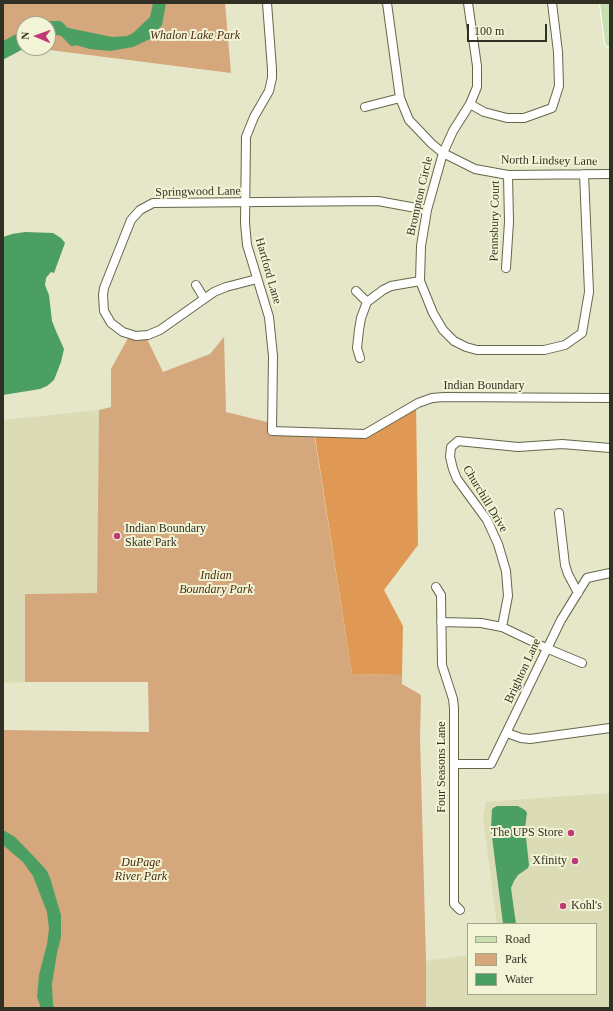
<!DOCTYPE html>
<html>
<head>
<meta charset="utf-8">
<style>
  body { margin:0 }
  #map { position:relative; width:613px; height:1011px; overflow:hidden; background:#e6e6c8; font-family:Georgia,serif }
  canvas { display:block }
  .frame { position:absolute; inset:0; border:4px solid #303024; pointer-events:none }
  .legend { position:absolute; left:467px; top:923px; width:130px; height:72px; box-sizing:border-box; background:#f3f3d5; border:1px solid #a5a58e; margin:0; padding:5px 7px; list-style:none; font-size:12px; color:#303024 }
  .legend li { display:flex; align-items:center; gap:8px; height:20px }
  .legend b { width:20px; border:1px solid #a5a58e }
  .north { position:absolute; left:16px; top:16px; width:40px; height:40px; box-sizing:border-box; background:#f3f3d5; border:1px solid #a5a58e; border-radius:50%; rotate:272deg; font-size:11px; font-weight:700; line-height:16px; text-align:center; color:#303024 }
  .north::after { content:''; display:block; margin:auto; width:14px; height:18px; background:#c13975; clip-path:polygon(50% 0,100% 100%,50% 72%,0 100%) }
  .scale { position:absolute; left:467px; top:24px; width:80px; height:18px; box-sizing:border-box; border:2px solid #303024; border-top:0; padding-left:5px; font-size:12px; line-height:14px; white-space:nowrap; color:#303024; -webkit-text-stroke:3px #f3f3d5; paint-order:stroke }
</style>
</head>
<body>
<div id="map">
<canvas width="613" height="1011"></canvas>
<div class="frame"></div>
<ul class="legend">
<li><b style="height:5px;background:#c8dfaf"></b>Road</li>
<li><b style="height:11px;background:#d5a77d"></b>Park</li>
<li><b style="height:11px;background:#4c9f63"></b>Water</li>
</ul>
<div class="north">N</div>
<div class="scale">100 m</div>
</div>
<script>
const c = document.querySelector('canvas').getContext('2d');
c.lineJoin = 'round';
function fill(path, color) { c.fillStyle = color; c.fill(path, 'evenodd'); }
const poly = rows => new Path2D(rows.map(r => 'M' + r).join(''));
function strokePath(path, color, width, dash) { c.strokeStyle = color; c.lineWidth = width; c.lineCap = dash ? 'butt' : 'round'; c.setLineDash(dash || []); c.stroke(path); }
function drawText(font, color, halo, rows, align = 'center') {
  c.font = font + ' Georgia,serif'; c.lineWidth = 4; c.setLineDash([]); c.textBaseline = 'middle'; c.strokeStyle = halo; c.fillStyle = color; for (const [text, x, y, turn = 0] of rows) {
    c.save(); c.translate(x, y); c.rotate((+turn || 0) * Math.PI / 180); c.textAlign = isNaN(turn) ? turn : align; if (halo) c.strokeText(text, 0, 0); c.fillText(text, 0, 0); c.restore();
  }
}
fill(poly([
  [99,410,97,593,25,594,25,682,3,683,3,420],
  [610,793,610,1008,426,1008,426,961,468,955,468,994,596,994,596,924,497,924,483,817,486,802]
]), '#dbdbb5');
fill(poly([
  [3,3,225,3,231,73,34,48,48,48,48,24,24,24,24,47,3,44],
  [224,337,226,412,267,422,272,431,314,433,352,674,402,675,402,684,421,695,420,737,426,961,426,1008,3,1008,3,730,149,732,148,682,25,682,25,594,97,593,99,410,111,407,111,369,128,338,135,340,147,339,163,372,210,354]
]), '#d5a77d');
fill(poly([
  [416,402,418,545,384,590,403,626,402,675,352,674,314,430,364,432]
]), '#e09954');
fill(poly([
  [153,3,166,3,162,25,150,39,133,47,110,51,89,49,77,42,76,40,73,41,64,36,48,34,48,26,59,26,112,37,127,36,133,33,150,17],
  [24,30,24,41,20,45,3,54,3,41],
  [25,232,53,233,61,238,65,243,54,273,51,272,46,278,45,285,49,295,52,321,56,331,64,349,61,362,54,380,47,386,40,389,3,395,3,237,12,234],
  [497,806,518,806,525,810,527,813,525,828,529,865,528,868,518,875,514,881,511,888,516,924,503,924,491,829,492,809,495,807],
  [3,830,15,837,40,863,47,871,50,878,61,915,61,937,57,953,52,984,53,1004,54,1008,41,1008,37,997,39,975,47,944,49,929,47,912,33,876,23,862,3,845]
]), '#4c9f63');
strokePath(poly([
  [48,26,59,26,73,41,76,40,87,43],
  [3,54,20,45,24,40]
]), '#4c9f63', 10);
const minor = poly([
  [267,3,272,69,272,78,269,91,254,117,246,137,245,223,247,245,269,317,273,356,272,431,365,434,418,403,432,398,444,397,610,398],
  [387,3,400,98,409,120,432,144,443,153,475,169,508,175,610,174],
  [468,3,477,66,477,87,470,104,453,131,443,153,427,210,421,246,420,281,433,313,443,330,454,341,466,347,477,350,544,350,565,345,582,333,589,292,584,174],
  [470,104,484,112,507,118,524,118,552,108,559,86,558,52,552,3],
  [365,107,400,98],
  [506,268,509,222,508,175],
  [257,279,226,287,214,292,160,330,148,335,136,336,123,332,111,323,104,311,103,295,104,288,131,220,140,210,153,203,378,201,427,210],
  [196,285,204,298],
  [356,291,367,302],
  [360,358,357,348,359,330,361,318,367,302,383,290,391,286,420,281],
  [559,513,565,565,568,574,578,593],
  [436,587,441,595,442,665,453,699,454,708,454,904,460,910],
  [441,622,481,623,502,627,546,648,582,663],
  [502,627,508,596,506,571,498,544,487,520,457,479,453,469,450,457,451,447,458,441,518,447,562,444,610,448],
  [507,733,521,738,530,739,610,728],
  [454,764,491,764,561,620,587,578,610,573]
]);
const major = poly([
  [605,3,610,42]
]);
strokePath(minor, '#67664b', 10);
strokePath(major, '#fff', 12);
strokePath(minor, '#fff', 8);
strokePath(major, '#c8dfaf', 10);
for (const [x, y, r, color] of [
  [117,536,4,"#c13975"],
  [571,833,4,"#c13975"],
  [575,861,4,"#c13975"],
  [563,906,4,"#c13975"]
]) { const dot = new Path2D(); dot.arc(x, y, r, 0, 2 * Math.PI); c.fillStyle = color; c.fill(dot); strokePath(dot, '#f3f3d5', 1.5); }
drawText('italic 12px', '#492c0e', '#f3f3d5', [
  ["Whalon Lake Park",195,36],
  ["Indian",216,576],
  ["Boundary Park",216,590],
  ["DuPage",141,863],
  ["River Park",141,877]
]);
drawText('12px', '#303024', '#f3f3d5', [
  ["North Lindsey Lane",549,161,1],
  ["Springwood Lane",198,192,-1],
  ["Brompton Circle",420,196,-77],
  ["Pennsbury Court",495,221,-89],
  ["Hartford Lane",268,271,74],
  ["Indian Boundary",484,386],
  ["Churchill Drive",485,499,59],
  ["Brighton Lane",523,671,-65],
  ["Four Seasons Lane",442,767,-90]
]);
drawText('12px', '#303024', '#f3f3d5', [
  ["Indian Boundary",125,529],
  ["Skate Park",125,543],
  ["The UPS Store",563,833,"right"],
  ["Xfinity",567,861,"right"],
  ["Kohl's",571,906]
], 'left');
</script>
</body>
</html>
